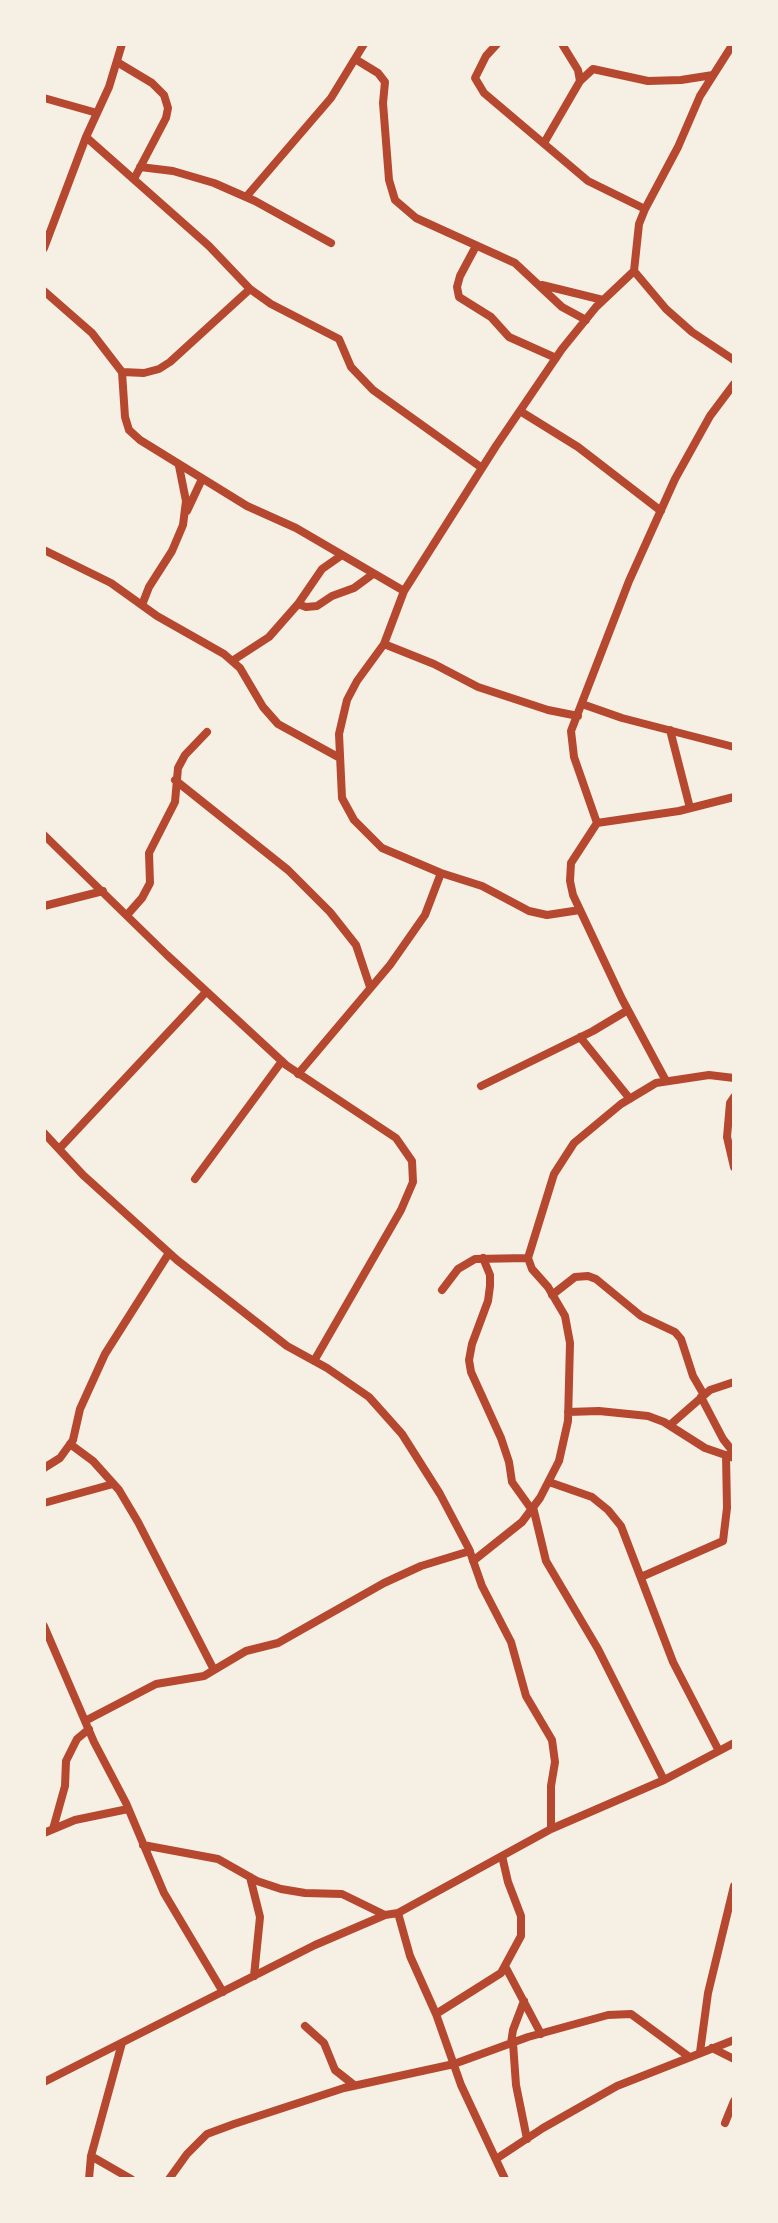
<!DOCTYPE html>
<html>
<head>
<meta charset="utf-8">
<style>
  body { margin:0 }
  #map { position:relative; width:778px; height:2223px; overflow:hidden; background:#f6efe4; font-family:"Exo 2",sans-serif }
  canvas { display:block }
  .frame { position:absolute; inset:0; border:46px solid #f6efe4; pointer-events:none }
</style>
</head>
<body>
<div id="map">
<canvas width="778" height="2223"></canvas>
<div class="frame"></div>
</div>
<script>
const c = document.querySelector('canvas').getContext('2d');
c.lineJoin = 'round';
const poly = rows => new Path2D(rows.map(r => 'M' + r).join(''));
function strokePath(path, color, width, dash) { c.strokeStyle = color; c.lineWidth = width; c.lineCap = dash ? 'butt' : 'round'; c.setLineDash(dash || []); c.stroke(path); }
strokePath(poly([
  [497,44,486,56,475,78,484,93,588,181,645,209],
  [562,44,578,70,580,81],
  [355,59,378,73,385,82,383,103,389,180,395,200,416,218,515,263,562,307,586,320],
  [117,62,152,83,164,95,168,108,166,118,134,179],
  [44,98,97,113],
  [86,137,209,246,250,289,271,304,339,339,351,367,373,390,482,468],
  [544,143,580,81,593,69,648,81,681,80,713,75],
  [140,167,173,171,214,183,255,201,331,243],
  [246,197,331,98,364,44],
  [476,246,460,276,457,287,459,297,491,317,509,337,556,358],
  [44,248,86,137,109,87,122,44],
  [634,271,666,309,692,332,734,360],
  [542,285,603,300],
  [44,291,92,333,122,372,125,417,129,430,140,440,247,506,296,528,404,591],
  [122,372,144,373,159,369,170,362,250,289],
  [520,411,578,447,661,511],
  [187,511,202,479],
  [44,550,111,583,157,616,224,654,240,668,263,707,278,724,338,757],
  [298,604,306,607,317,606,332,596,354,588,373,574],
  [142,605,149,587,172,551,183,525,186,501,179,466],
  [384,644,434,664,478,687,548,710,578,716],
  [232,661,269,637,298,604,322,569,342,555],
  [582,704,622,718,734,747],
  [670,730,690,808],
  [175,780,288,870,330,912,356,945,370,987],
  [597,823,574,757,571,731,629,581,675,479,710,416,734,384],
  [44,835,167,955,286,1065,396,1138,412,1161,413,1182,401,1210,314,1361],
  [44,906,103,891],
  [580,910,547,915,529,911,482,886,441,873,382,848,354,820,342,798,339,734,347,700,357,681,384,644,404,591,496,446,562,349,596,307,634,271,639,224,645,209,678,147,700,96,733,44],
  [127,915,142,898,150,883,149,853,175,802,178,768,185,755,207,732],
  [580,1037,630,1099],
  [298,1074,390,965,425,915,441,873],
  [666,1081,622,999,573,895,570,881,571,863,597,823,679,811,734,797],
  [481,1086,593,1031,628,1010],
  [734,1097,730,1103,727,1137,734,1167],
  [44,1133,83,1175,177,1260,287,1346,327,1368,369,1397,402,1434,440,1494,469,1549,482,1586,511,1642,526,1696,552,1740,555,1762,551,1786,551,1829],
  [59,1149,206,992],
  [195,1179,282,1061],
  [483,1258,490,1275,490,1286,488,1301,472,1344,469,1360,471,1372,501,1438,509,1462,512,1482,532,1510],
  [442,1290,458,1269,475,1259,528,1258,554,1174,574,1143,621,1104,656,1083,709,1075,734,1078],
  [552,1295,575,1277,588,1276,596,1279,641,1316,675,1332,681,1339,693,1376,704,1395],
  [701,1397,723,1439,734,1453],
  [568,1412,599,1411,648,1416,664,1422,705,1448,734,1458],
  [670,1425,710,1390,734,1382],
  [70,1444,93,1461,119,1490,138,1522,214,1670],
  [44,1468,60,1458,73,1440,80,1409,105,1354,169,1253],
  [549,1482,592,1497,608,1510,621,1526,673,1662,719,1751],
  [44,1503,113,1484],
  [533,1507,546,1561,598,1649,664,1780],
  [473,1561,522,1522,540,1498,559,1461,568,1421,570,1343,565,1316,548,1287,532,1269,528,1258],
  [641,1577,723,1541,727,1508,726,1455],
  [44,1626,94,1742,126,1803,164,1893,223,1992],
  [85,1721,156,1684,204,1676,246,1651,278,1643,384,1583,421,1566,470,1551],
  [53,1829,65,1786,66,1761,77,1739,89,1729],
  [44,1833,75,1820,128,1809],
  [143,1845,218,1859,257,1881,281,1889,305,1893,342,1894,385,1915],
  [250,1877,260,1917,254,1976],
  [398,1913,410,1956,436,2014,461,2085,505,2179],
  [505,1966,541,2034],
  [436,2014,501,1973,521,1936,521,1916,508,1882,502,1856],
  [305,2026,324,2043,335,2070,354,2085],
  [511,2043,513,2030,524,2001],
  [513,2043,516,2085,527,2139],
  [712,2048,734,2059],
  [700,2052,708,1993,734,1886],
  [44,2082,315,1945,385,1915,398,1913,551,1829,664,1780,734,1743],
  [725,2123,734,2101],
  [91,2156,131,2179],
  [496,2159,543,2128,617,2086,734,2040],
  [89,2179,91,2156,122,2043],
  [169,2179,187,2154,207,2134,234,2124,344,2088,454,2064,528,2037,608,2015,631,2014,688,2056]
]), '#b5482f', 8);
</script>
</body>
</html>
